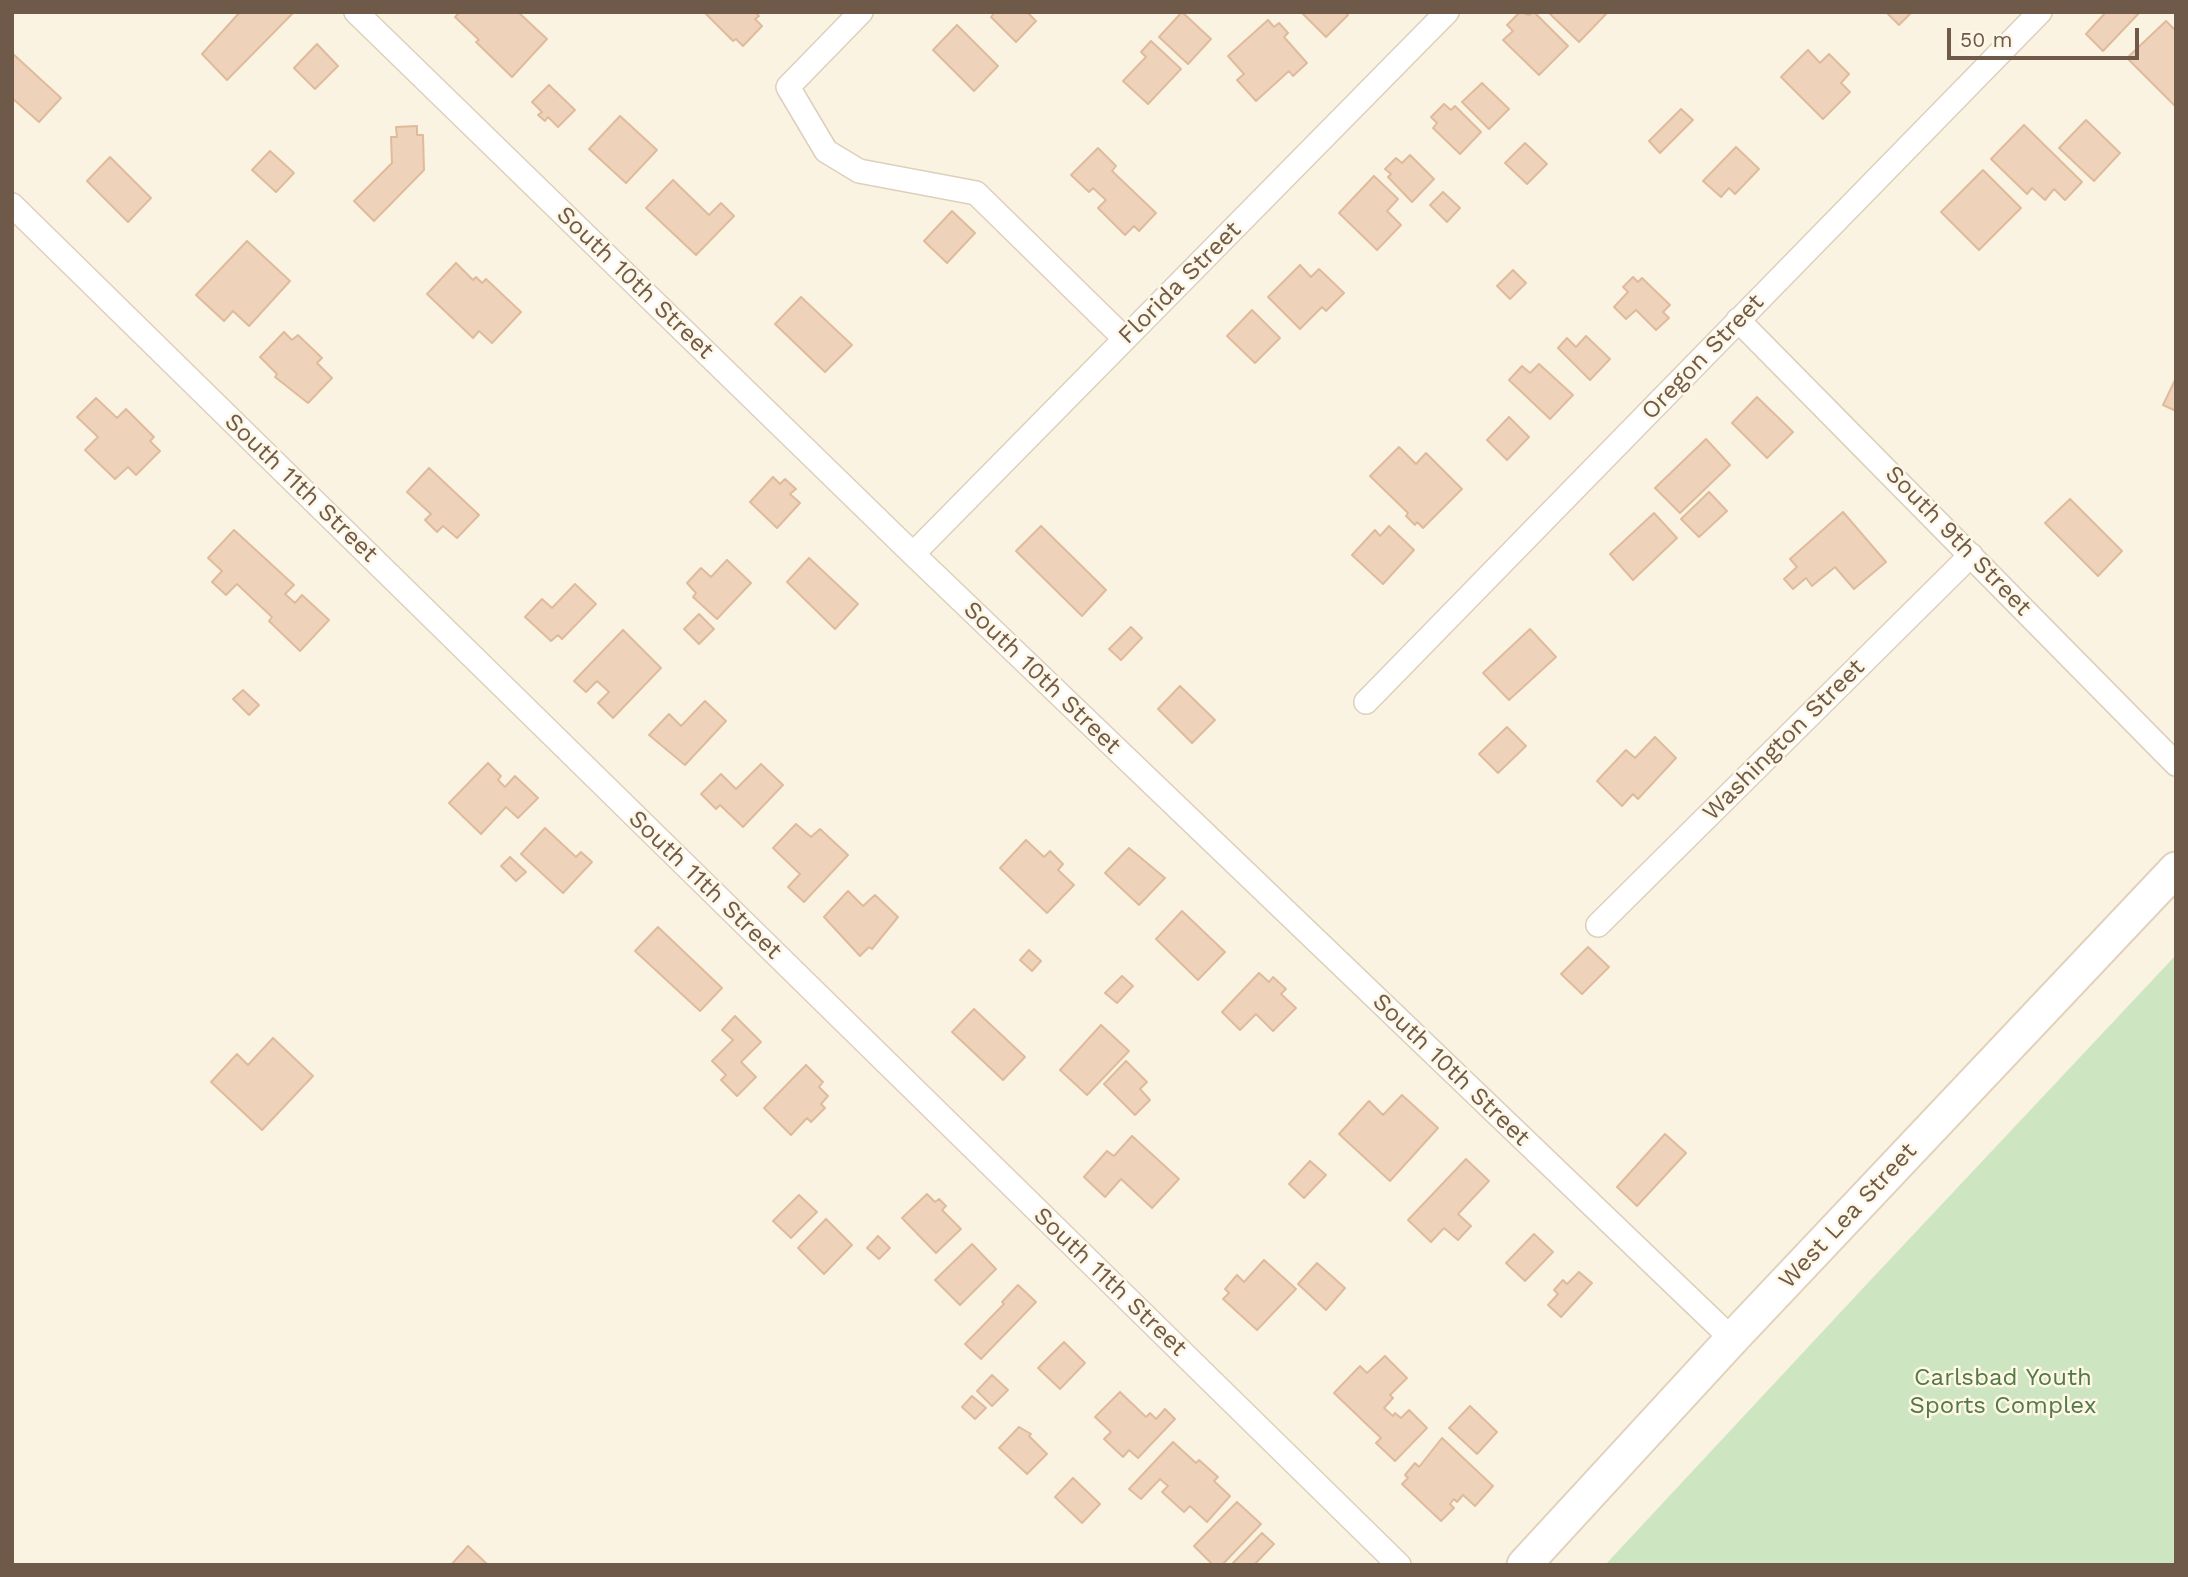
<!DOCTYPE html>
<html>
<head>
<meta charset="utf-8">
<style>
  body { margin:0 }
  #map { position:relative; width:2188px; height:1577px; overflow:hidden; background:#faf3e1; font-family:"Work Sans",sans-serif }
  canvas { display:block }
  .frame { position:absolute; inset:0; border:14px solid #6f5a4a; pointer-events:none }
  .scale { position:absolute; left:1947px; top:28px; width:192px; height:32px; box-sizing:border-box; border:4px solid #6f5a4a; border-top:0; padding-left:9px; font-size:21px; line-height:24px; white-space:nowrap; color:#6f5a4a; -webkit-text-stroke:5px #fef7e6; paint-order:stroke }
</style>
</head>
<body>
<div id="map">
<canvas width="2188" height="1577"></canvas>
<div class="frame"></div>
<div class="scale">50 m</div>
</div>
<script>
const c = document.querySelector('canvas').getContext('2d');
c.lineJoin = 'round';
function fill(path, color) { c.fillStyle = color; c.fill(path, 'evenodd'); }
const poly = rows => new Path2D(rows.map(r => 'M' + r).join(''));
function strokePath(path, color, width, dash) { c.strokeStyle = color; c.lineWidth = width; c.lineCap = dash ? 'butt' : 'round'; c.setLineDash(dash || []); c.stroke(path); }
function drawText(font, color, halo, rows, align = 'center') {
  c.font = font + ' "Work Sans",sans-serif'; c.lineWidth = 5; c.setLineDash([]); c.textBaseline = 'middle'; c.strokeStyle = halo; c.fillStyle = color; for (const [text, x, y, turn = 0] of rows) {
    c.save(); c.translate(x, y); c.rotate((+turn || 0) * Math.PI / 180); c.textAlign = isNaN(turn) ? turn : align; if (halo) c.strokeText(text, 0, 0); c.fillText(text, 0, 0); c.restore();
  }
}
fill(poly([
  [2176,955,2176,1565,1605,1565,1865,1286]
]), '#cde6c1');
const building = poly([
  [240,12,293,13,227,80,202,54,240,12],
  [460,12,518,12,547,39,512,77,476,42,479,40,455,17,460,12],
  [704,12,755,12,759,16,755,19,762,26,743,46,736,39,733,41,704,12],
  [995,12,1027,12,1036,21,1016,42,991,17,995,12],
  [1182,12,1211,39,1188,64,1159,37,1182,12],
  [1301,12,1346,12,1348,15,1326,37,1301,12],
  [1520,12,1529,15,1534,12,1568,46,1539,75,1503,40,1513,31,1507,25,1520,12],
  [1548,12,1606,12,1607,13,1579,42,1548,12],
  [1886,12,1912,12,1899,25,1886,12],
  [2106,12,2140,12,2103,51,2086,34,2106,12],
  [1268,20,1274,27,1279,23,1288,33,1284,37,1307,63,1293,76,1289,71,1256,101,1237,80,1244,74,1228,56,1268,20],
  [2166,21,2176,31,2176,107,2127,58,2166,21],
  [957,25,998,66,974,91,933,50,957,25],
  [1151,41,1181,69,1148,104,1123,81,1146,57,1141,52,1151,41],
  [317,44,338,66,315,89,294,68,317,44],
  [1808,50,1820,63,1829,54,1849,74,1841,83,1850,92,1823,119,1781,77,1808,50],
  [12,53,61,98,39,122,12,98,12,53],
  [1482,83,1509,109,1489,129,1462,102,1482,83],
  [549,85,575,110,558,127,548,117,545,121,538,115,542,112,532,102,549,85],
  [1444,104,1451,110,1455,106,1481,132,1460,154,1433,128,1437,123,1431,117,1444,104],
  [1681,109,1693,120,1660,153,1649,141,1681,109],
  [620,116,657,150,626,183,589,149,620,116],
  [2086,120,2120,153,2094,181,2059,148,2086,120],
  [2024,125,2082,182,2065,200,2054,189,2045,200,2032,188,2027,194,1991,159,2024,125],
  [417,126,417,135,423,135,424,170,374,221,354,201,392,163,391,137,397,137,396,127,417,126],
  [1525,143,1547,164,1527,184,1505,163,1525,143],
  [1736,147,1759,169,1735,194,1729,188,1721,197,1703,181,1736,147],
  [1098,148,1116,166,1112,171,1156,213,1139,231,1134,226,1125,235,1098,208,1106,200,1093,188,1089,192,1071,175,1098,148],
  [270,151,294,173,276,192,252,170,270,151],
  [1410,155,1434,179,1412,202,1388,177,1391,174,1385,169,1396,158,1402,163,1410,155],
  [110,157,151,198,128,222,87,181,110,157],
  [1983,170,2021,208,1979,250,1941,212,1983,170],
  [1374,176,1398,199,1387,211,1401,225,1377,250,1339,213,1374,176],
  [673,180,709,215,721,203,734,216,696,255,646,208,673,180],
  [1443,192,1460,208,1447,222,1430,205,1443,192],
  [952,211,975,233,947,263,924,241,952,211],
  [247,241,290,281,249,326,233,311,224,321,196,295,247,241],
  [456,263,473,280,476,277,482,283,486,279,521,312,492,343,479,331,473,338,427,294,456,263],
  [1300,265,1311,277,1319,269,1344,293,1326,311,1322,307,1300,329,1268,297,1300,265],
  [1513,270,1526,283,1510,299,1497,286,1513,270],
  [1633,277,1638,282,1642,278,1670,305,1663,312,1669,318,1656,330,1636,310,1626,319,1614,307,1628,292,1623,287,1633,277],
  [801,297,852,345,825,372,775,324,801,297],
  [1252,310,1280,338,1255,363,1227,336,1252,310],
  [284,332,292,340,298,335,322,358,317,363,332,378,308,403,275,377,277,374,260,357,284,332],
  [1586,336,1610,359,1590,380,1558,348,1567,338,1576,347,1586,336],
  [1539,364,1573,395,1550,419,1509,380,1522,366,1530,373,1539,364],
  [2176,378,2176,411,2163,405,2176,378],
  [1757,397,1793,432,1767,458,1732,423,1757,397],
  [96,398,117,418,126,409,154,437,150,441,160,451,136,475,128,467,115,479,85,450,98,437,77,417,96,398],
  [1509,417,1529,437,1507,460,1487,440,1509,417],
  [1706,439,1730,465,1680,513,1655,488,1706,439],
  [1399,447,1416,464,1426,453,1462,489,1423,528,1417,522,1415,525,1406,516,1408,513,1370,476,1399,447],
  [429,468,479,515,457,538,443,526,437,532,425,520,431,514,407,492,429,468],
  [773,477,780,484,785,479,796,489,790,494,800,503,777,528,750,502,773,477],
  [1709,492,1727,511,1699,537,1681,519,1709,492],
  [2070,499,2122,551,2098,576,2045,523,2070,499],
  [1843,512,1886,562,1854,589,1835,567,1812,586,1806,578,1793,589,1784,579,1797,567,1790,559,1843,512],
  [1654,513,1677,538,1633,580,1610,554,1654,513],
  [1041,526,1106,590,1082,616,1016,551,1041,526],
  [1389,526,1414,550,1383,584,1352,555,1375,530,1380,536,1389,526],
  [234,530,294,585,285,594,295,603,302,595,329,620,300,651,269,621,272,617,237,584,226,595,212,582,222,571,208,558,234,530],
  [809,558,858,604,835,629,787,582,809,558],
  [727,560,751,583,717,619,693,597,696,593,687,583,701,568,711,577,727,560],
  [575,584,596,604,562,639,558,635,551,641,525,617,542,599,552,608,575,584],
  [699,614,714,629,699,644,684,629,699,614],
  [1131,627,1142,638,1121,660,1109,649,1131,627],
  [1530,629,1556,657,1509,700,1483,673,1530,629],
  [623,630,661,668,613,718,598,703,609,692,597,681,586,692,574,681,623,630],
  [1180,686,1215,720,1192,743,1158,709,1180,686],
  [243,690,259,705,249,715,233,699,243,690],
  [705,701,726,721,685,765,649,735,669,714,681,726,705,701],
  [1507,727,1526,746,1498,773,1479,754,1507,727],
  [1655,737,1676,758,1638,799,1633,794,1622,806,1597,781,1626,750,1635,758,1655,737],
  [488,763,501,776,498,780,505,787,515,776,538,798,518,818,506,807,481,834,449,803,488,763],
  [761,764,783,785,743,827,720,805,716,809,701,794,721,774,736,789,761,764],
  [796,824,811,837,820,829,848,855,804,902,788,887,800,874,773,848,796,824],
  [545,828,576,857,581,852,592,862,563,893,521,854,545,828],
  [1026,840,1044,857,1050,851,1063,864,1058,870,1074,885,1047,913,1000,868,1026,840],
  [1129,848,1165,878,1139,905,1105,873,1129,848],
  [510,857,526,872,516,881,501,866,510,857],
  [848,891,863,906,875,895,898,917,872,949,869,947,860,956,824,917,848,891],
  [1182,911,1225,952,1198,980,1156,939,1182,911],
  [658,927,722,988,700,1011,635,951,658,927],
  [1588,947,1609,967,1582,994,1561,974,1588,947],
  [1029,950,1041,961,1032,971,1020,960,1029,950],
  [1259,973,1269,982,1273,977,1286,989,1281,994,1296,1008,1273,1031,1256,1014,1240,1030,1222,1012,1259,973],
  [1122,976,1133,986,1117,1003,1105,993,1122,976],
  [974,1009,1025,1057,1003,1080,952,1032,974,1009],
  [735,1016,761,1042,741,1062,756,1077,737,1096,721,1080,726,1075,712,1061,733,1040,722,1030,735,1016],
  [1101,1025,1129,1051,1087,1095,1060,1070,1101,1025],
  [273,1038,313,1076,262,1130,211,1082,237,1054,248,1065,273,1038],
  [1126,1061,1147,1082,1140,1089,1150,1100,1135,1115,1104,1084,1126,1061],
  [806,1065,823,1082,819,1087,828,1096,821,1104,825,1108,811,1122,807,1118,791,1135,764,1108,806,1065],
  [1402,1095,1438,1128,1390,1181,1339,1134,1369,1101,1383,1115,1402,1095],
  [1665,1134,1686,1153,1637,1206,1617,1187,1665,1134],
  [1132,1136,1179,1179,1152,1208,1121,1179,1105,1197,1084,1177,1107,1151,1114,1156,1132,1136],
  [1466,1159,1489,1181,1458,1214,1471,1226,1458,1240,1444,1228,1431,1242,1408,1220,1466,1159],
  [1310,1161,1326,1175,1304,1198,1289,1184,1310,1161],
  [927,1194,935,1202,939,1199,946,1206,942,1210,961,1229,936,1253,902,1218,927,1194],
  [799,1195,817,1212,791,1238,773,1221,799,1195],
  [826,1219,852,1245,824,1274,798,1248,826,1219],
  [1534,1234,1553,1252,1525,1281,1506,1263,1534,1234],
  [878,1236,890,1248,879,1259,867,1248,878,1236],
  [972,1244,996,1269,960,1305,935,1280,972,1244],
  [1264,1260,1296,1289,1257,1330,1223,1299,1229,1293,1225,1289,1237,1275,1244,1282,1264,1260],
  [1317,1263,1345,1288,1326,1310,1298,1284,1317,1263],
  [1579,1272,1592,1283,1561,1317,1548,1305,1558,1294,1554,1290,1563,1280,1567,1284,1579,1272],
  [1018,1285,1036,1302,981,1359,965,1344,1004,1304,1002,1302,1018,1285],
  [1064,1342,1085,1363,1060,1389,1038,1368,1064,1342],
  [1385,1356,1407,1378,1390,1395,1393,1398,1384,1408,1393,1416,1395,1413,1401,1418,1409,1410,1427,1428,1395,1461,1376,1443,1381,1438,1334,1393,1360,1366,1367,1373,1385,1356],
  [992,1375,1008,1390,992,1406,977,1391,992,1375],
  [1120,1392,1146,1417,1150,1413,1156,1419,1165,1409,1175,1419,1138,1458,1129,1450,1123,1457,1104,1439,1111,1432,1095,1417,1120,1392],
  [972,1396,986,1408,975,1419,962,1407,972,1396],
  [1470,1406,1497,1432,1477,1454,1449,1428,1470,1406],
  [1019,1427,1031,1434,1029,1436,1047,1454,1027,1474,999,1448,1019,1427],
  [1442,1438,1493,1486,1475,1506,1463,1495,1457,1502,1454,1499,1450,1504,1454,1508,1441,1521,1402,1484,1408,1478,1405,1475,1415,1463,1419,1467,1442,1438],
  [1173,1442,1196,1463,1199,1460,1218,1477,1214,1481,1230,1496,1207,1522,1190,1506,1184,1512,1162,1492,1168,1486,1160,1479,1141,1499,1129,1489,1173,1442],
  [1073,1478,1100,1504,1082,1523,1055,1497,1073,1478],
  [1237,1502,1261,1524,1222,1565,1213,1565,1194,1546,1237,1502],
  [1262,1533,1274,1544,1254,1565,1235,1565,1233,1563,1262,1533],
  [468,1546,488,1565,451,1565,468,1546]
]);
fill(building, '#eed3ba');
strokePath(building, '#dfbb9c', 2);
const street = poly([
  [356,12,913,554,1732,1339],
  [861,12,788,87,826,151,859,171,976,193,1125,339],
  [12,205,1399,1565],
  [1738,320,2176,764],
  [913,554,1447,12],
  [1366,702,2040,12],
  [1598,925,1971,555]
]);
const secondary = poly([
  [1524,1565,1732,1339,2176,869]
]);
strokePath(street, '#decfbd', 26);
strokePath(secondary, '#e2d1bc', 37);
strokePath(street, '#fff', 23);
strokePath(secondary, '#fff', 33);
drawText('24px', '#6f5a4a', '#fef7e6', [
  ["South 10th Street",635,283,44],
  ["Florida Street",1180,283,-45],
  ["Oregon Street",1703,357,-46],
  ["South 11th Street",301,488,44],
  ["South 9th Street",1958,541,46],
  ["South 10th Street",1042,678,44],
  ["Washington Street",1784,740,-45],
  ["South 11th Street",705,885,44],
  ["South 10th Street",1451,1070,44],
  ["West Lea Street",1848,1216,-47],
  ["South 11th Street",1110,1282,44]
]);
drawText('24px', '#517a45', '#fef7e6', [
  ["Carlsbad Youth",2003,1378],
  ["Sports Complex",2003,1406]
]);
</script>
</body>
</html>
